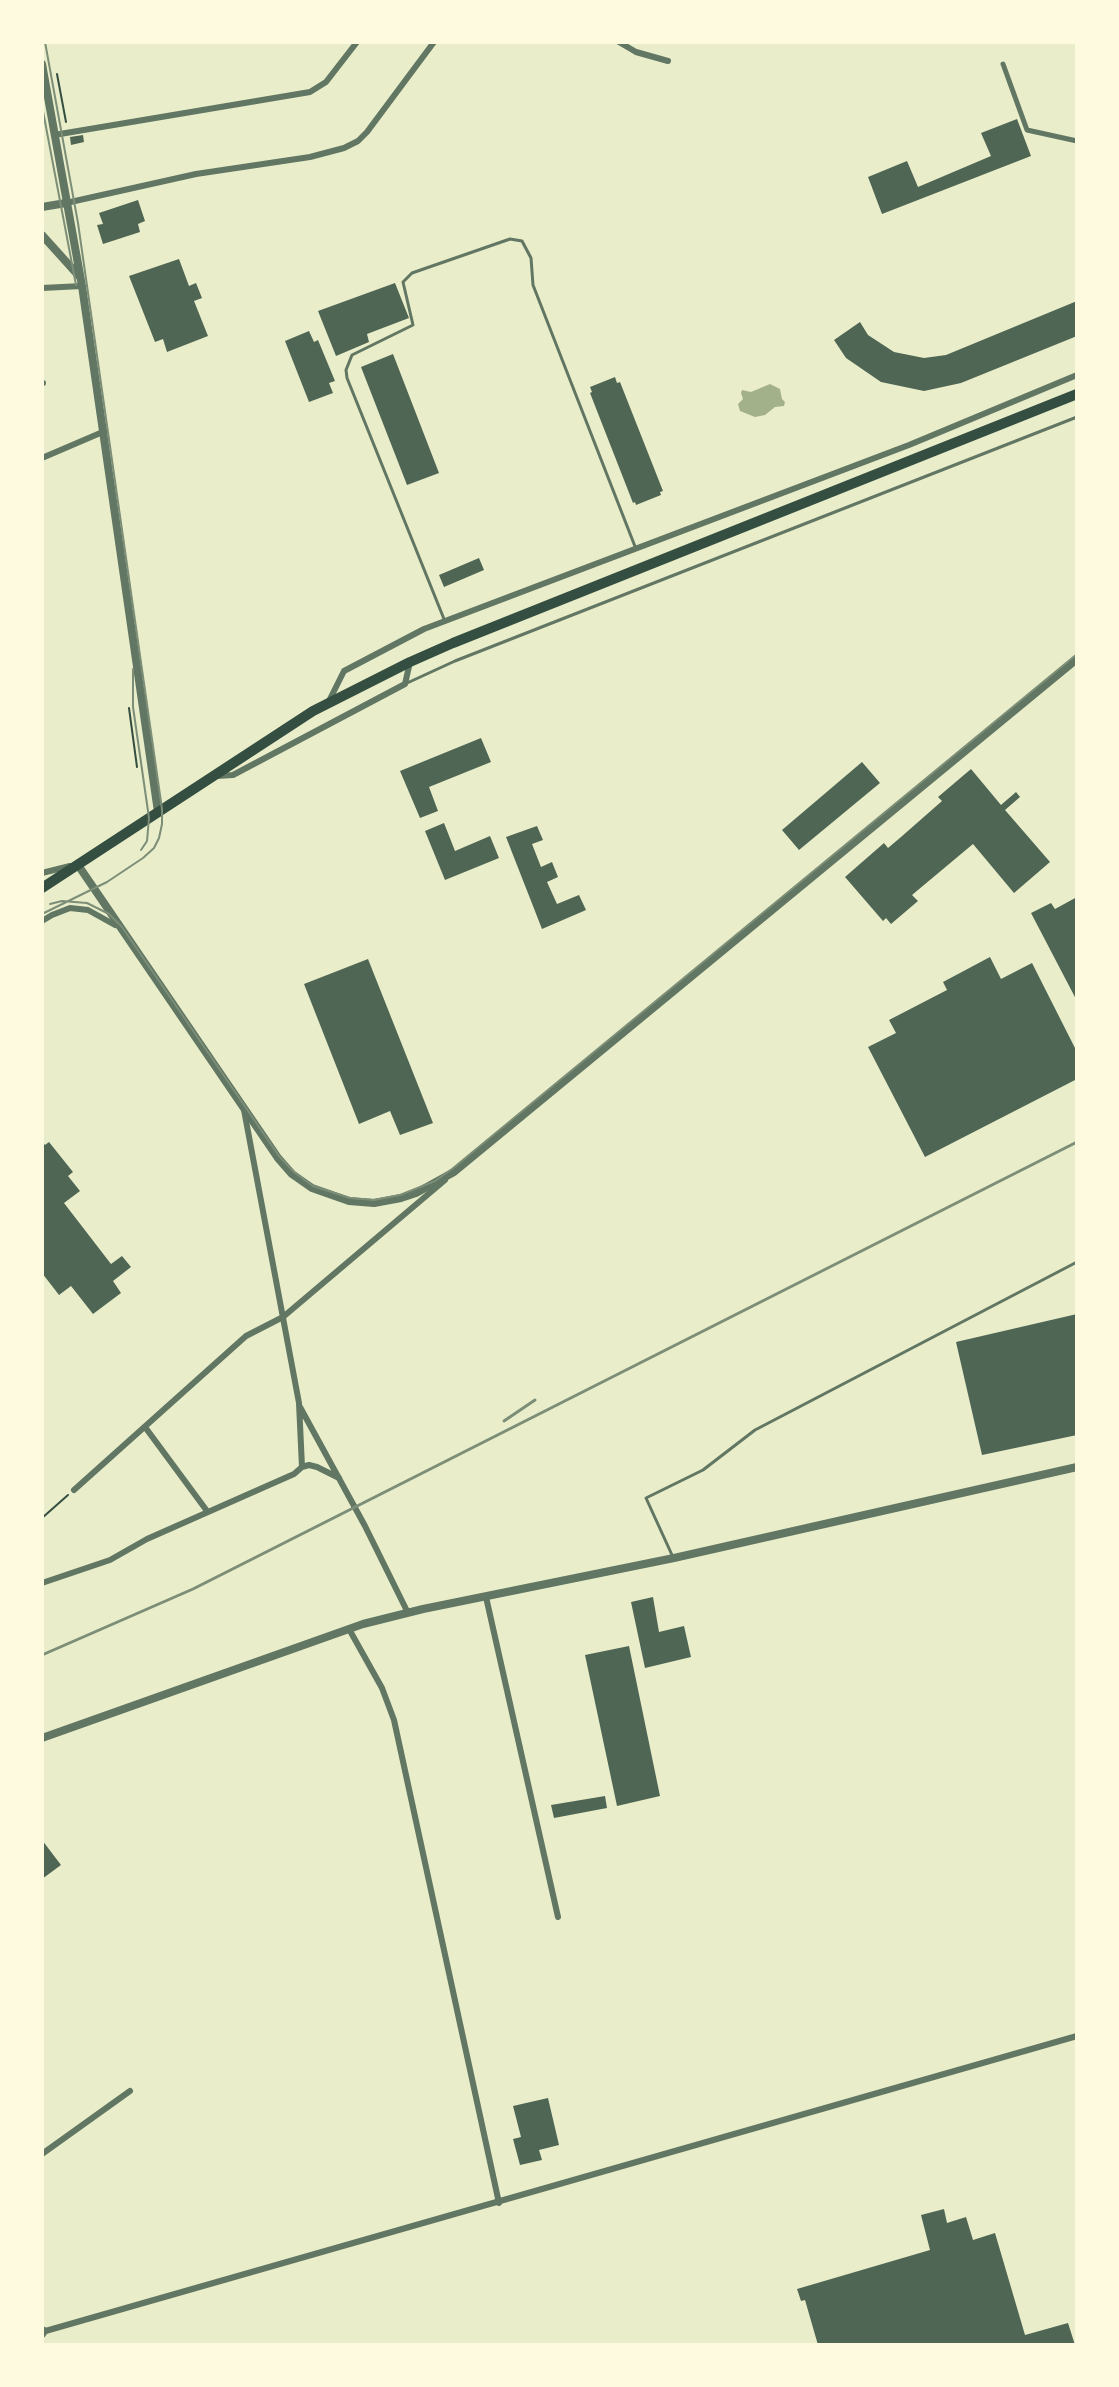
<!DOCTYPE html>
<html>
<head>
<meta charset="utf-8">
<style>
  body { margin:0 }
  #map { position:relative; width:1119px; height:2387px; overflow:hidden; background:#e9edc9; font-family:Inter,sans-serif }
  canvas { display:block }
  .frame { position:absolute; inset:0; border:44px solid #fefae0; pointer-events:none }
</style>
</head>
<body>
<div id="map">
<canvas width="1119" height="2387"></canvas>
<div class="frame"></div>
</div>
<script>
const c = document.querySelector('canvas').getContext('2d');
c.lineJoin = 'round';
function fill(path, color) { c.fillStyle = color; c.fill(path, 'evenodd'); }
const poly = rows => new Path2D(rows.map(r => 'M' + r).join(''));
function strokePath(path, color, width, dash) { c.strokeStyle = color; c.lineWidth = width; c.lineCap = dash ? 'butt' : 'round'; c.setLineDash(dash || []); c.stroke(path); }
fill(poly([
  [770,384,780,389,782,399,785,402,784,406,775,407,765,415,755,417,740,411,738,404,743,399,741,393,742,390,751,392]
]), '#a3b18a');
fill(poly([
  [1017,119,1031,156,882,214,868,177,907,161,918,187,991,156,981,133],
  [83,135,84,142,71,145,70,137],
  [138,200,145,221,138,224,140,232,103,244,97,225,103,224,99,213],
  [179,259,189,286,196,283,202,298,194,301,208,336,167,352,163,339,155,342,129,276],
  [395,283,409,318,367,334,369,342,336,356,318,311],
  [1077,301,1077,336,961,383,924,391,881,382,846,358,834,340,860,322,868,335,894,352,924,358,946,355],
  [309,331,314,342,318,340,335,381,329,383,333,393,309,402,285,341],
  [393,354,439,473,407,485,361,367],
  [615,377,617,383,620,382,663,491,660,492,661,495,636,505,635,502,633,503,590,393,592,392,590,387],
  [479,558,484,570,444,587,439,575],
  [481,738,491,762,429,787,438,811,420,818,400,771],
  [862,762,880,783,799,850,782,830],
  [971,769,1001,805,1016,792,1020,797,1005,810,1050,862,1014,893,973,844,912,895,918,901,891,924,886,918,883,921,845,877,884,843,888,848,901,837,942,801,938,797],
  [444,823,455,851,490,836,499,858,445,880,425,831],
  [537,826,543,840,532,844,541,867,552,862,558,877,547,882,557,904,579,895,586,910,542,929,506,837],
  [1077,897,1077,1001,1031,913,1051,903,1055,909],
  [990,957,1001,979,1032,963,1077,1052,1077,1079,925,1157,868,1047,896,1033,889,1020,947,990,943,982],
  [368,959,433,1123,400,1135,390,1111,359,1124,304,984],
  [42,1141,45,1145,49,1142,73,1172,68,1176,80,1191,64,1203,111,1264,122,1256,131,1267,113,1281,121,1293,93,1314,71,1286,59,1295,42,1273],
  [1077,1314,1077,1435,982,1455,956,1342],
  [653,1597,659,1632,684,1626,691,1657,645,1668,631,1602],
  [629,1646,660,1796,617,1806,585,1655],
  [605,1796,607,1808,554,1818,551,1805],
  [42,1840,61,1865,42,1879],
  [548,2098,559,2145,539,2150,542,2160,520,2165,513,2139,521,2137,513,2106],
  [944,2209,947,2223,966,2217,973,2240,995,2233,1025,2335,1068,2323,1075,2345,818,2345,805,2300,801,2301,797,2289,930,2250,921,2215]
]), '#4f6655');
strokePath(poly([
  [57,74,66,122],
  [129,708,137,767],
  [42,1518,68,1495]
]), '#344e41', 2);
strokePath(poly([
  [444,619,347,378,346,370,352,355,413,325,403,282,412,273,510,239,522,241,531,258,533,285,636,549],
  [405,684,455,661,1077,417],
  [672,1555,646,1498,703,1470,755,1430,1077,1262]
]), '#617663', 3);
strokePath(poly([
  [1003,64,1027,130,1077,141]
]), '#617663', 5);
strokePath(poly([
  [619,42,636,52,668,61],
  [54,135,310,92,326,82,357,42],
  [66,203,196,174,310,157,344,148,358,141,367,132,434,42],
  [42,288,82,286],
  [42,383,43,383],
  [42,458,105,431],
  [329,701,344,671,424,629,909,445,1077,375],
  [217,776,233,775,405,684,410,662],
  [42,873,70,866],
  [42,921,52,915,70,908,88,910,115,925],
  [300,1407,365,1526,408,1613],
  [145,1427,207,1511],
  [302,1467,309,1465,317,1467,339,1478],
  [74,1490,246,1336,283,1317,445,1180],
  [42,1583,110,1560,147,1539,294,1474,302,1467,299,1403,244,1110],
  [486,1597,558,1917],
  [349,1629,382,1688,394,1720,499,2203],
  [42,2154,130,2091],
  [42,2332,1077,2036]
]), '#617663', 6);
strokePath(poly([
  [42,64,82,286,158,812],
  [42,207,66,203],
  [42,235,79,276],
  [78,865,278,1158,292,1174,312,1188,349,1201,374,1203,401,1198,416,1193,454,1172,1077,659],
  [42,1738,363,1624,423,1609,674,1558,1077,1467],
  [42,2334,44,2331]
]), '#617663', 8);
strokePath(poly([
  [42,888,313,711,410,662,453,643,1077,394]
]), '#344e41', 10);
strokePath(poly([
  [42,106,76,285],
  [133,669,133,707,149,818,147,841,141,850],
  [50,904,62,901,87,903,109,914,122,927,279,1156,294,1172,313,1186,350,1198,374,1200,400,1195,435,1181,452,1169,1077,654],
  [42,914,107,882,143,858,154,848,159,838,162,824,162,809,78,223,45,42]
]), '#7c8e77', 2);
strokePath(poly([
  [504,1421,535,1400],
  [42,1655,193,1589,1077,1142]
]), '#7c8e77', 3);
</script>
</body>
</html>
